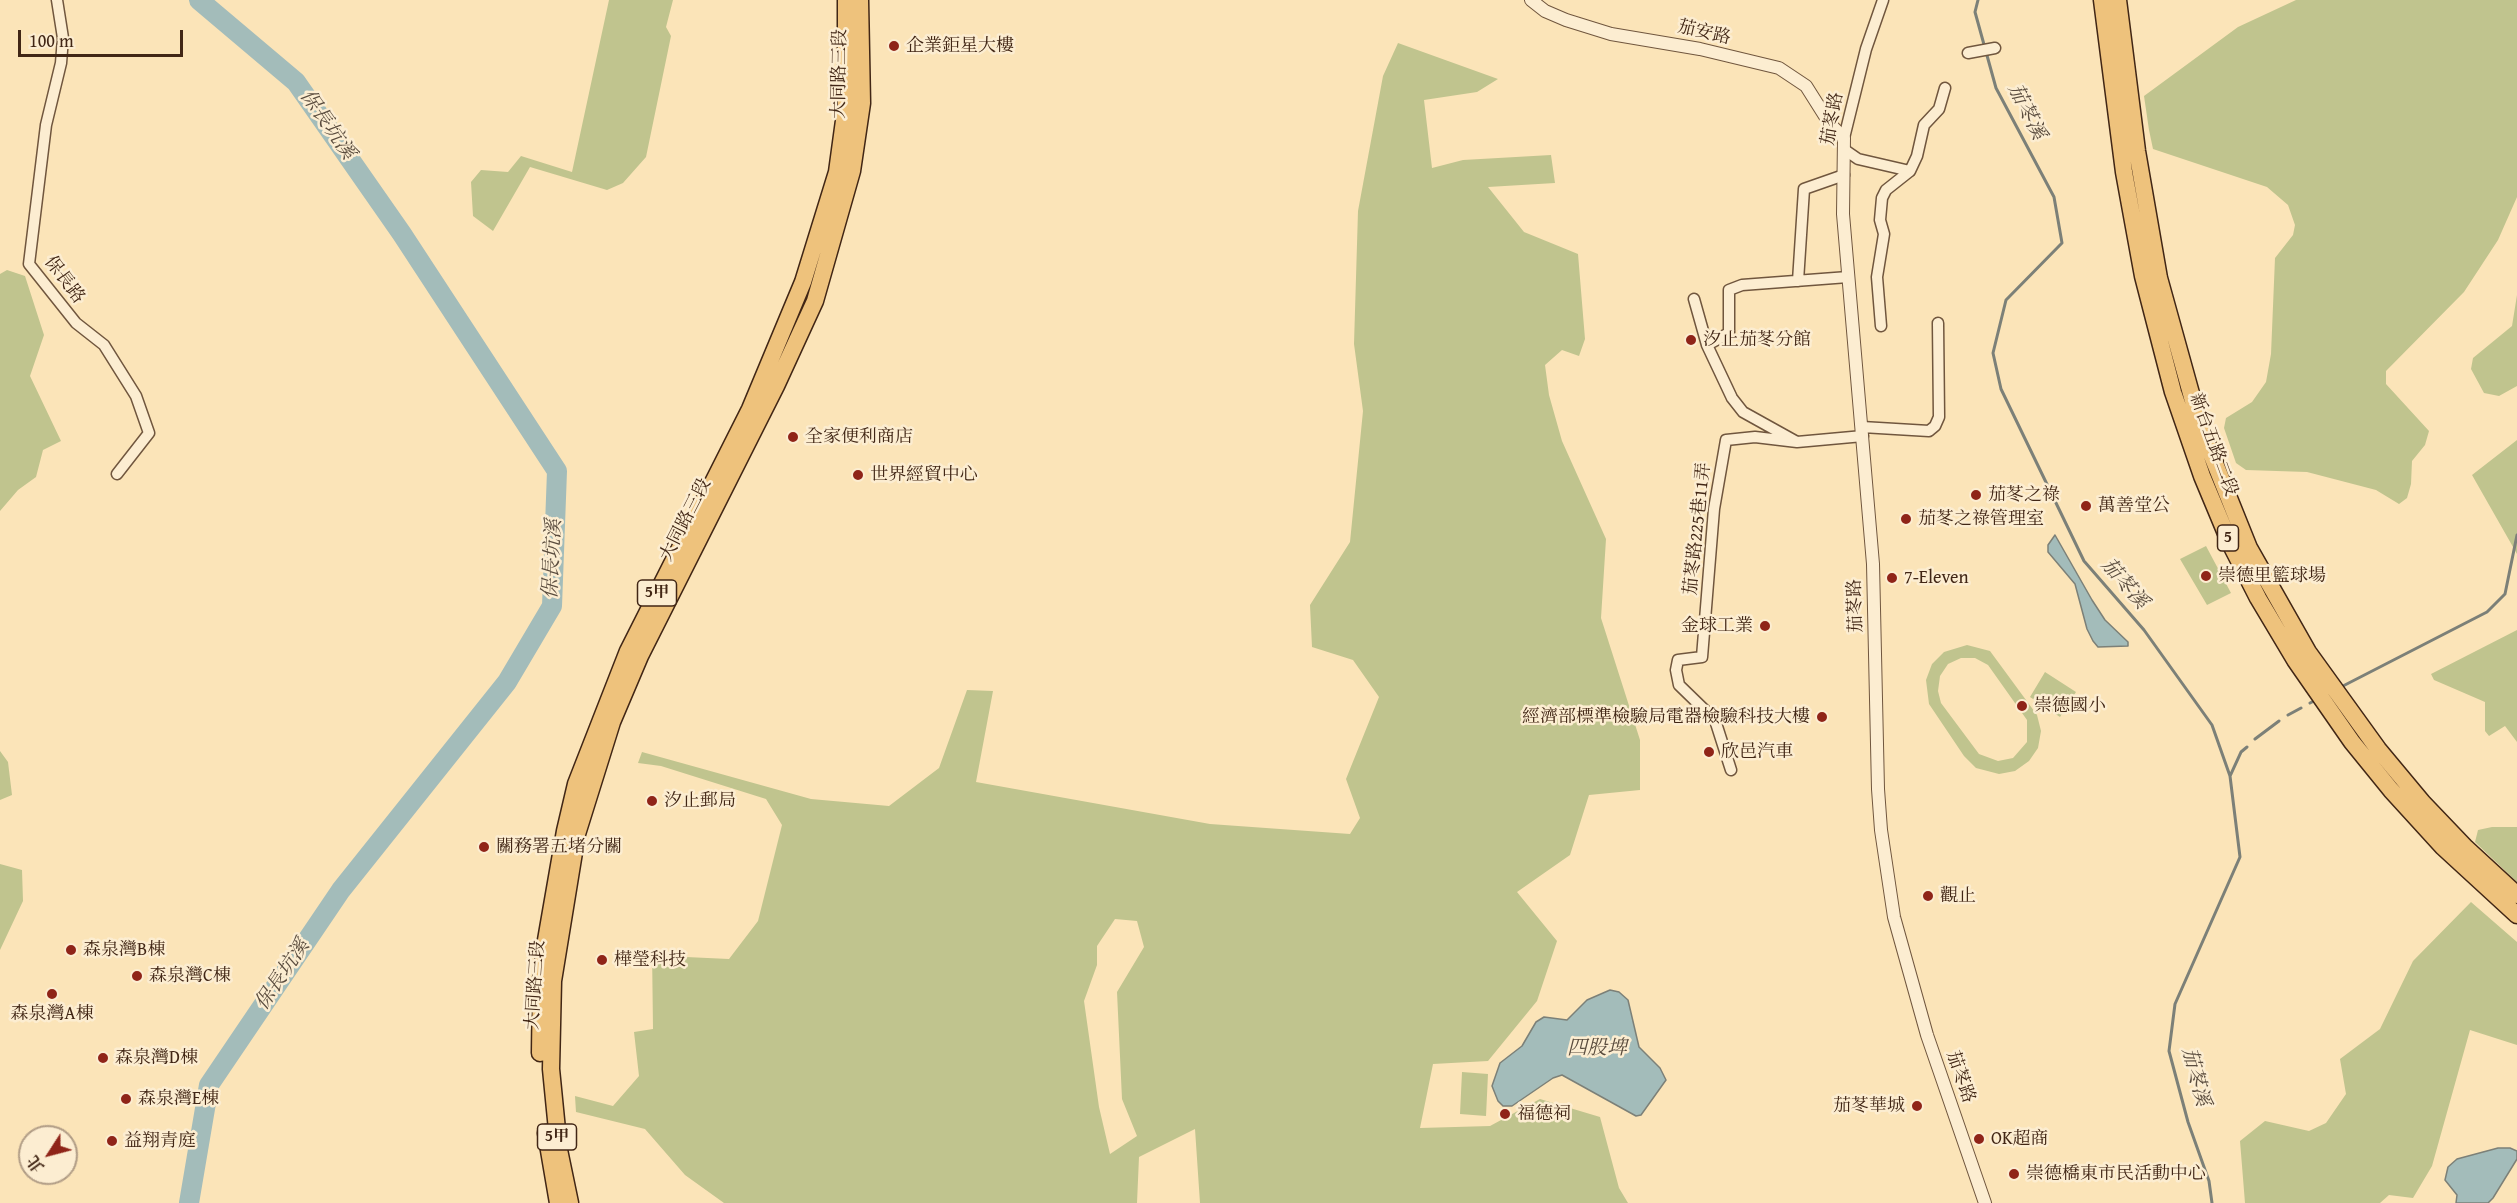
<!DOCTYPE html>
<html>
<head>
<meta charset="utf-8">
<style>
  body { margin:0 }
  #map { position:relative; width:2517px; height:1203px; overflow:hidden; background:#fbe4b8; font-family:"Gentium Book Plus","Noto Serif TC",serif }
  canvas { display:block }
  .north { position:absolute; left:18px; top:1125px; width:60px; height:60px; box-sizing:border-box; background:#fcedd1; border:2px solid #b19d86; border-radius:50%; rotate:234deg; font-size:16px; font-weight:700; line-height:24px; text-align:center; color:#412615 }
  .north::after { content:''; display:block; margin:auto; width:21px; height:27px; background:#8f2418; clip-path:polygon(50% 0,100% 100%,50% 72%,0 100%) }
  .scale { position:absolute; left:18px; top:30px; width:165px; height:27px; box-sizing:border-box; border:3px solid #412615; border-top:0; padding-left:8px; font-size:18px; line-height:21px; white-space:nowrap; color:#412615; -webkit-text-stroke:4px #fcedd1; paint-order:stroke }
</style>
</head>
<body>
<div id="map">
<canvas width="2517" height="1203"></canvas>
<div class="north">北</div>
<div class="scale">100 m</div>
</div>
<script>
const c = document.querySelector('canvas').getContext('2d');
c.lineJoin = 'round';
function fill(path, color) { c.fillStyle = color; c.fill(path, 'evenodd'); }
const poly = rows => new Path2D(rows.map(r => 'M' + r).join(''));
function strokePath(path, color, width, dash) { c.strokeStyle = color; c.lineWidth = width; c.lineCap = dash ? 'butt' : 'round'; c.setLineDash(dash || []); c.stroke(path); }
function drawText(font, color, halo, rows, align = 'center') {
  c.font = font + ' "Gentium Book Plus","Noto Serif TC",serif'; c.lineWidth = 5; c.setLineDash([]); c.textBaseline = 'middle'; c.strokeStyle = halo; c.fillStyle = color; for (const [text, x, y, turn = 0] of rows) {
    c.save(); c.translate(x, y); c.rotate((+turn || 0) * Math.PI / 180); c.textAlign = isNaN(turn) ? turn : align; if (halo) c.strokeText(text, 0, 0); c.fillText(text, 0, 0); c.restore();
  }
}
fill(poly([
  [609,0,673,0,666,27,671,36,646,157,623,183,607,190,530,167,493,231,473,216,471,182,481,170,508,172,521,156,572,172],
  [2296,0,2517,0,2517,197,2498,240,2464,292,2386,371,2386,384,2429,431,2425,445,2412,461,2411,484,2407,498,2399,504,2376,490,2307,472,2246,470,2236,463,2224,428,2226,418,2252,402,2266,382,2271,354,2275,258,2293,235,2295,225,2288,205,2267,187,2153,149,2149,130,2144,96,2238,27],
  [1398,43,1498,79,1477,92,1424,100,1432,168,1463,160,1551,155,1555,183,1488,187,1524,232,1578,254,1585,339,1579,356,1562,350,1545,365,1549,395,1562,441,1606,539,1601,618,1640,740,1640,790,1589,795,1570,855,1517,892,1557,941,1537,1001,1488,1061,1433,1064,1420,1128,1490,1126,1540,1099,1600,1117,1619,1188,1628,1203,1200,1203,1195,1129,1139,1157,1137,1203,724,1203,685,1175,645,1129,576,1112,575,1096,613,1106,639,1076,634,1032,653,1029,652,949,686,957,729,959,758,921,782,825,766,799,661,766,638,763,642,752,811,799,889,806,939,768,967,690,993,691,976,782,1210,824,1350,834,1360,818,1346,779,1379,697,1353,660,1312,647,1310,605,1350,542,1363,411,1354,344,1358,211,1383,76],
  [1115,919,1137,921,1144,947,1117,992,1122,1099,1137,1136,1110,1154,1099,1107,1084,1001,1097,965,1097,946],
  [7,270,25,276,44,335,30,376,61,441,43,450,36,477,18,490,0,511,0,274],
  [2517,295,2517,386,2499,396,2484,393,2471,369,2473,358,2512,326],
  [2517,440,2517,554,2472,475],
  [2206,546,2231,593,2207,605,2180,559],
  [2517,630,2517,742,2505,726,2489,736,2485,731,2485,702,2434,680,2431,674],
  [1967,645,1990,651,2037,715,2041,731,2038,748,2029,761,2015,771,1999,774,1976,768,1964,756,1929,704,1926,680,1932,664,1944,652],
  [1961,658,1975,658,1988,665,2027,720,2027,742,2013,758,1998,761,1979,754,1941,703,1938,691,1940,676,1948,664],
  [2045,672,2076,692,2060,717,2030,697],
  [0,751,8,762,12,795,0,800],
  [2492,827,2517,827,2517,882,2475,842,2478,830],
  [0,864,22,870,23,901,0,950],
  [2471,902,2517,942,2517,1045,2470,1030,2432,1166,2413,1198,2389,1195,2380,1203,2245,1203,2240,1141,2265,1121,2309,1131,2326,1123,2346,1094,2340,1059,2380,1029,2413,961],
  [1462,1072,1488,1074,1486,1116,1460,1114]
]), '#c0c48e');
const water = poly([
  [2055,535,2092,600,2105,620,2128,642,2128,646,2098,647,2093,641,2087,629,2075,584,2048,552,2048,545,2055,535],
  [1610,990,1619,992,1628,1000,1639,1047,1660,1068,1666,1080,1641,1115,1636,1116,1562,1075,1553,1078,1512,1106,1503,1106,1498,1101,1492,1086,1500,1063,1522,1046,1536,1022,1544,1017,1567,1020,1587,1000,1610,990],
  [2498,1148,2510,1148,2517,1151,2517,1159,2493,1198,2488,1203,2456,1203,2457,1195,2445,1180,2448,1167,2457,1159,2498,1148]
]);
fill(water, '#a3bcba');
strokePath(water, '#7c8078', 1.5);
strokePath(poly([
  [1978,0,1975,12,1996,88,2054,197,2062,243,2006,300,1993,353,2001,389,2084,561,2144,630,2212,725,2230,776,2240,857,2175,1004,2169,1051,2188,1122,2209,1181,2212,1203],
  [2341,687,2487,612,2505,594,2517,535],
  [2310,703,2316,700],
  [2288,715,2301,708],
  [2255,739,2279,721],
  [2230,776,2241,752,2247,747]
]), '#7c8078', 3);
strokePath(poly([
  [189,1203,209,1085,341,890,507,682,552,606,557,471,402,234,296,82,199,0]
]), '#a3bcba', 20);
const minor = poly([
  [57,0,63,38,61,63,46,125,29,264,76,323,104,345,136,396,149,433,117,474],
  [1968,53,1995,48],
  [1844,138,1866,49,1883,0],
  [1845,150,1858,159,1910,171,1917,156,1924,125,1939,109,1945,88],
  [1798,281,1804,189,1844,175],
  [1694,299,1707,345,1732,398,1743,412,1797,442,1863,436],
  [1881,326,1877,277,1884,234,1880,220,1882,198,1886,190,1910,171],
  [1707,345,1729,333,1729,290,1742,285,1848,277],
  [1862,427,1929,431,1935,426,1939,417,1938,323],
  [1731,770,1715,720,1679,685,1676,670,1678,660,1702,657,1714,509,1726,440,1755,437,1797,442]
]);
const tertiary = poly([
  [1531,0,1545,11,1566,20,1611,34,1700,49,1779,68,1806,86,1830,124,1844,138,1843,214,1873,564,1878,789,1881,830,1894,917,1927,1035,1985,1203]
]);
const primary = poly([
  [2102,0,2124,172,2143,276,2173,392,2202,476,2230,543,2258,598,2295,660,2352,742,2391,790,2443,847,2517,915],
  [2118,0,2137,151,2159,278,2200,426,2249,548,2308,652,2378,749,2423,803,2466,848,2517,895],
  [540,1053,541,980,545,946,565,831,576,784,628,651,750,409,803,282,837,172,846,106,846,0],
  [546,1133,558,1203],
  [570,1203,559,1150,551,1069,553,981,577,834,612,722,640,656,776,386,815,301,852,171,862,103,860,0]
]);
strokePath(minor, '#70563e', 13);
strokePath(tertiary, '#70563e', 14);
strokePath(primary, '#412615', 19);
strokePath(minor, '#fcedd1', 10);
strokePath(tertiary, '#fcedd1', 12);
strokePath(primary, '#eec27c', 16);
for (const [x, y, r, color] of [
  [894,46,6,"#8f2418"],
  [1691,340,6,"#8f2418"],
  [793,437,6,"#8f2418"],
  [858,475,6,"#8f2418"],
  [1976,495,6,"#8f2418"],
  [2086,506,6,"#8f2418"],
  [1906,519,6,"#8f2418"],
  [2206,576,6,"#8f2418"],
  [1892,578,6,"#8f2418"],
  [1765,626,6,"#8f2418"],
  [2022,706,6,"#8f2418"],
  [1822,717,6,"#8f2418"],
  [1709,752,6,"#8f2418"],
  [652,801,6,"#8f2418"],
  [484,847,6,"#8f2418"],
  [1928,896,6,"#8f2418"],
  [71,950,6,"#8f2418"],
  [602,960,6,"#8f2418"],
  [137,976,6,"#8f2418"],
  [52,994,6,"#8f2418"],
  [103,1058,6,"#8f2418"],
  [126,1099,6,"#8f2418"],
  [1917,1106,6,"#8f2418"],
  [1505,1114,6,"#8f2418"],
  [1979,1139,6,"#8f2418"],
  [112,1141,6,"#8f2418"],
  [2014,1174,6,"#8f2418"]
]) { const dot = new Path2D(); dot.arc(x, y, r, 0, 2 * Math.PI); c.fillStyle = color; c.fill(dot); strokePath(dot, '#fcedd1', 2); }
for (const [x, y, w] of [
  [2228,538,21],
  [657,593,39],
  [557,1137,39]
]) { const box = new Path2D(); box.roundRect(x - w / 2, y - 13, w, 26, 4.5); c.fillStyle = '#fcedd1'; c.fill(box); strokePath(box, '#412615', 1.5); }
drawText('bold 16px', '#412615', null, [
  ["5",2228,538],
  ["5甲",657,593],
  ["5甲",557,1137]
]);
drawText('18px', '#412615', '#fcedd1', [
  ["茄安路",1704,33,13],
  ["大同路三段",840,74,-89],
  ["茄苳路",1833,119,-80],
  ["保長路",64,280,53],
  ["新台五路二段",2213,445,70],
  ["大同路三段",686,520,-63],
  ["茄苳路225巷11弄",1698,529,-84],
  ["茄苳路",1856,606,-92],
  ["大同路三段",536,985,-86],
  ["茄苳路",1960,1077,71]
]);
drawText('18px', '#412615', '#fcedd1', [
  ["企業鉅星大樓",906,46],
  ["汐止茄苳分館",1703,340],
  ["全家便利商店",805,437],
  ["世界經貿中心",870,475],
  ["茄苳之祿",1988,495],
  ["萬善堂公",2098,506],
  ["茄苳之祿管理室",1918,519],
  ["崇德里籃球場",2218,576],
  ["7-Eleven",1904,578],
  ["金球工業",1753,626,"right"],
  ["崇德國小",2034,706],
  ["經濟部標準檢驗局電器檢驗科技大樓",1810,717,"right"],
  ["欣邑汽車",1721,752],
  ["汐止郵局",664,801],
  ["關務署五堵分關",496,847],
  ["觀止",1940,896],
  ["森泉灣B棟",83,950],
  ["樺瑩科技",614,960],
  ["森泉灣C棟",149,976],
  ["森泉灣A棟",52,1014,"center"],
  ["森泉灣D棟",115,1058],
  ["森泉灣E棟",138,1099],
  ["茄苳華城",1905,1106,"right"],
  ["福德祠",1517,1114],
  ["OK超商",1991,1139],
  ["益翔青庭",124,1141],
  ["崇德橋東市民活動中心",2026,1174]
], 'left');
drawText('italic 20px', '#5a4c3e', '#fcedd1', [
  ["茄苳溪",2026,112,63],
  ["保長坑溪",327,125,55],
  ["保長坑溪",553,559,-87],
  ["茄苳溪",2124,584,49],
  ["保長坑溪",283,975,-56],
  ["四股埤",1597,1049],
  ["茄苳溪",2195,1077,75]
]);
</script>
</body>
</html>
